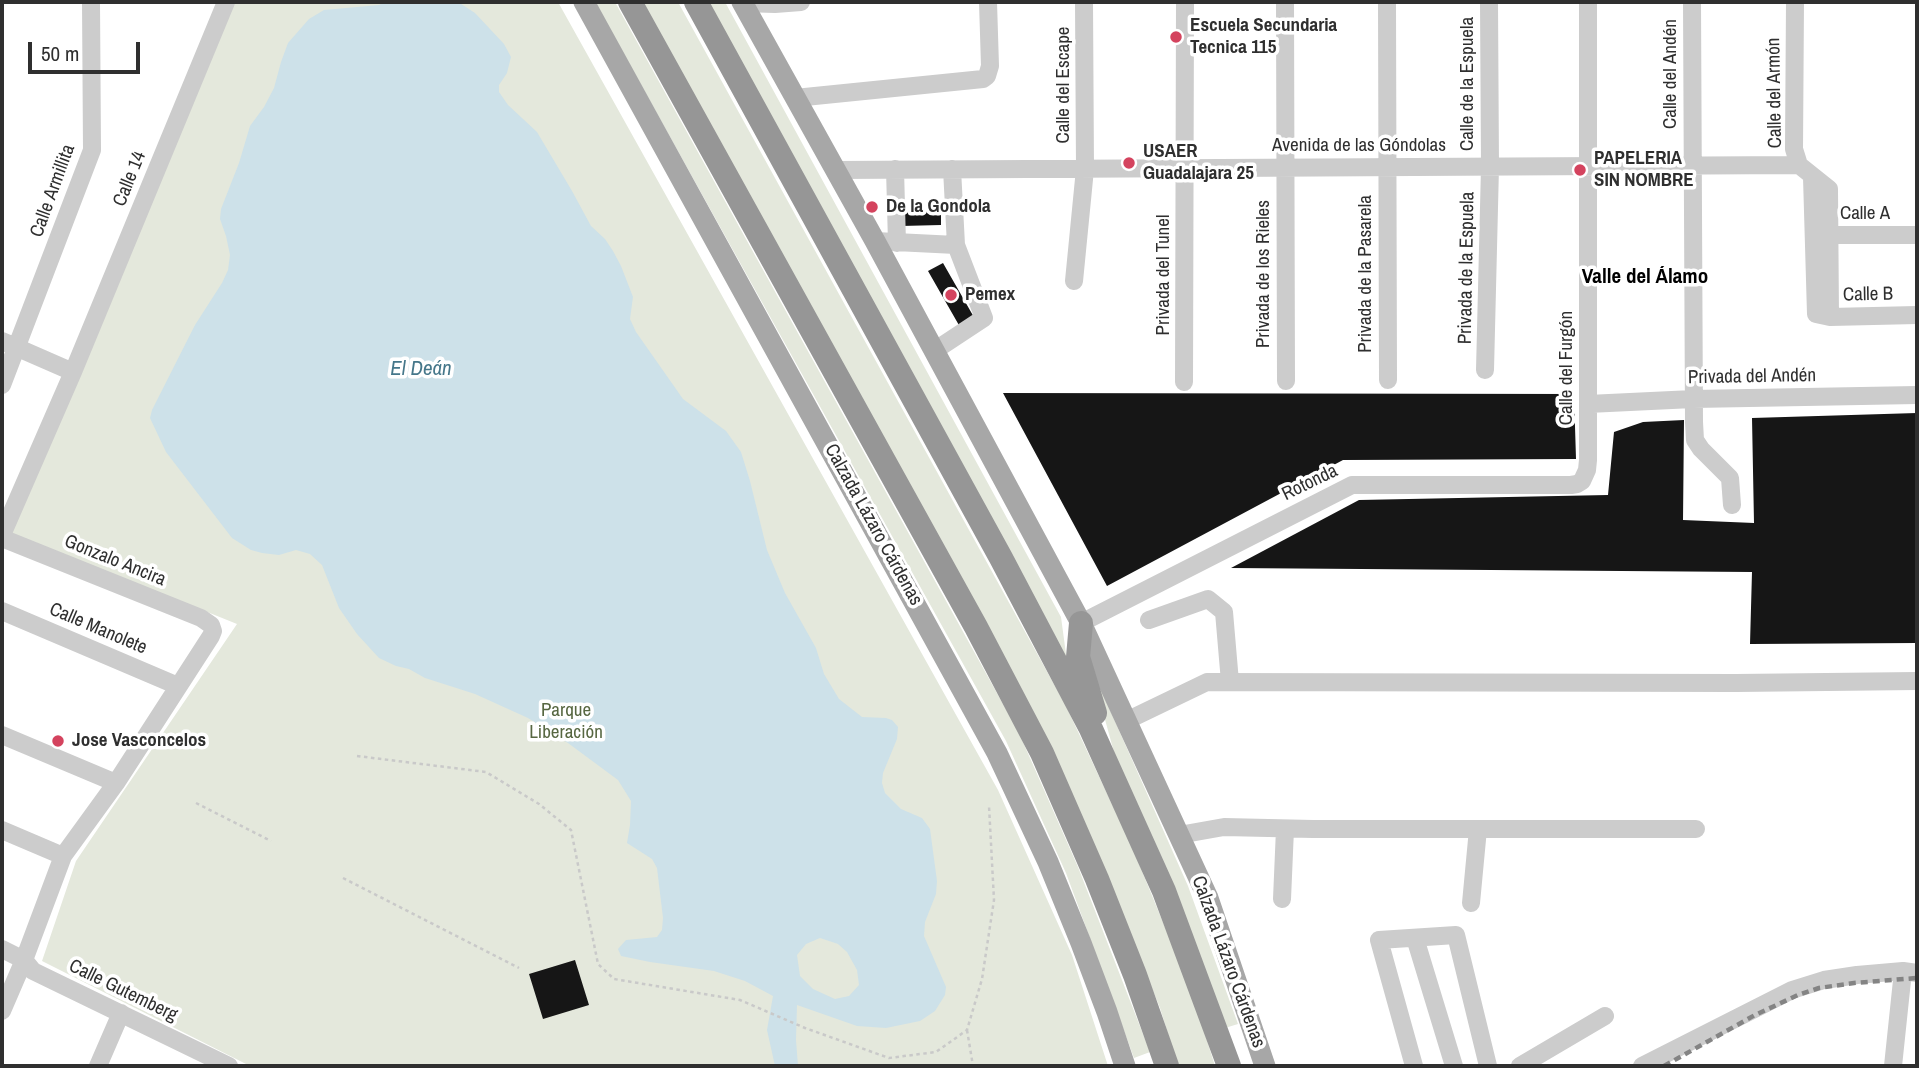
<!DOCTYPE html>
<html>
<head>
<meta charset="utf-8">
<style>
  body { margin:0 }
  #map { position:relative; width:1919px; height:1068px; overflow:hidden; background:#fff; font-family:"Archivo Narrow",sans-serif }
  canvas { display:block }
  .frame { position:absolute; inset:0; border:4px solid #2f2f2f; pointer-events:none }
  .scale { position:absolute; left:28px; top:42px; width:112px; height:32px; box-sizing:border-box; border:4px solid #2f2f2f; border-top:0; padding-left:9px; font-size:21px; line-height:24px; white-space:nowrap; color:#2f2f2f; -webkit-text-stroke:5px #fff; paint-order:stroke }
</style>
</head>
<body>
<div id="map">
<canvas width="1919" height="1068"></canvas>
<div class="frame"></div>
<div class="scale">50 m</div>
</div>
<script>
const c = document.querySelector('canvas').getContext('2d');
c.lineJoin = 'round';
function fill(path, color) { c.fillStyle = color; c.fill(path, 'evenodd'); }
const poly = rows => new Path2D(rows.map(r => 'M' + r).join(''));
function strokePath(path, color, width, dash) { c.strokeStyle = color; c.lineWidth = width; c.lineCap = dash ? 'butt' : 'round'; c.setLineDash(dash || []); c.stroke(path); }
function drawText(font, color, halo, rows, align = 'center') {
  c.font = font + ' "Archivo Narrow",sans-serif'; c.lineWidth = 7; c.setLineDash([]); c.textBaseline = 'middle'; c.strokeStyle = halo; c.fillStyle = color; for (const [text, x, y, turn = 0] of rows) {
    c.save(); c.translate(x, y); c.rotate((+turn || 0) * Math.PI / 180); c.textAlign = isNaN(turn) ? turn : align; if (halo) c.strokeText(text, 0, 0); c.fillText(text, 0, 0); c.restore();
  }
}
fill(poly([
  [229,2,558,2,998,790,1072,955,1108,1066,250,1066,42,961,76,861,237,624,9,532],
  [595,2,615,2,1019,733,1078,867,1150,1052,1134,1058,1066,873,1006,741],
  [640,2,678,2,1066,706,1133,849,1193,996,1215,1066,1178,1066,1160,1008,1101,863],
  [703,2,725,2,1061,617,1068,669],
  [1090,665,1188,886,1238,1024,1225,1028,1120,774]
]), '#e4e8dc');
fill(poly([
  [385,2,458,2,475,13,504,44,511,57,507,73,499,85,499,92,508,105,537,132,572,191,591,226,605,239,613,251,621,266,633,297,630,319,636,332,683,399,726,431,741,452,750,481,767,550,785,593,816,648,824,674,839,699,862,717,886,718,892,720,898,727,897,739,883,773,882,783,885,793,901,809,922,818,930,829,937,881,936,894,925,922,924,936,946,987,945,995,935,1011,920,1021,886,1028,857,1026,797,1005,796,1040,798,1066,775,1066,767,1030,773,996,745,981,714,971,650,962,621,956,618,949,626,940,657,937,662,930,663,918,657,868,652,859,627,843,630,825,631,801,618,780,568,743,528,718,475,694,425,678,409,669,396,666,379,658,357,634,339,608,322,565,310,554,296,550,279,555,262,553,251,550,232,538,166,452,150,418,152,410,195,325,222,283,228,270,230,255,226,236,220,219,221,209,239,163,250,126,264,107,274,88,281,62,288,43,309,19,324,10,379,5],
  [820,938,838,944,847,952,857,970,859,985,849,996,835,999,813,989,800,976,797,955,806,944]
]), '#cde1e9');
fill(poly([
  [901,209,941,209,941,225,901,226],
  [943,263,975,319,960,327,928,271],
  [1003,393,1574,394,1576,459,1343,460,1107,586],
  [1917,413,1917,643,1750,644,1752,572,1231,568,1359,500,1608,495,1614,432,1643,422,1684,420,1683,520,1754,523,1752,418],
  [575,960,589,1005,543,1019,529,974]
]), '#161616');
strokePath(poly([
  [357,756,486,772,539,804,571,830,598,964,614,979,740,1000,805,1028,889,1058,936,1052,967,1030,982,979,994,900,989,806],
  [196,803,271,841],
  [343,878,519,968],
  [967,1030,973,1066]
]), '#c9c9c9', 2.5, [3.5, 3.5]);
strokePath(poly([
  [1285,2,1286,381],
  [1387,2,1388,380],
  [1692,2,1694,422,1695,440,1701,449,1730,478,1732,505],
  [1795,2,1794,149,1799,165,1829,189,1830,317],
  [743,3,775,4,801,2],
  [795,98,983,79,987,76,990,66,988,2],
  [895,169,897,243],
  [835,170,1799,165],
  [1812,177,1816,314,1830,317,1917,315],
  [1821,235,1917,235],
  [875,241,956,245,952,169],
  [1074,281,1085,169,1084,2],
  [2,341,73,372],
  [934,351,984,318,956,245],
  [1485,370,1490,167,1489,2],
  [1184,382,1185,2],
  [2,385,92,150,91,2],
  [1588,404,1693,399,1917,395],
  [2,535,73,372,226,2],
  [2,538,201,618,211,625,213,631,211,636,116,783,63,856,24,960,2,1011],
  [2,611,178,686],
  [1149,620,1208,599,1224,612,1230,682],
  [1081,623,1352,485,1571,485,1577,484,1582,481,1587,470,1588,460,1588,2],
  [1126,721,1207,682,1736,683,1917,681],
  [2,735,116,783],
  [2,830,63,856],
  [1179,835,1224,827,1313,829,1696,829],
  [1282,899,1285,829],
  [1471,903,1478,829],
  [1415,938,1454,1066],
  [2,949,24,960,33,971,229,1066],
  [98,1066,121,1013],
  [1414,1066,1379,940,1456,935,1488,1066],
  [1520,1066,1605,1016],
  [1642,1066,1792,990,1824,980,1857,975,1903,971,1917,973],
  [1893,1066,1903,971]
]), '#ccc', 18);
strokePath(poly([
  [584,2,997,753,1048,862,1081,943,1107,1012,1125,1066],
  [742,2,875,241,1081,623,1208,898,1265,1066]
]), '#a7a7a7', 21);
strokePath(poly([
  [630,2,976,627,1042,753,1097,879,1135,975,1167,1066],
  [696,2,1001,558,1091,729,1164,891,1229,1066],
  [1081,623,1078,657,1095,713]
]), '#969696', 24);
strokePath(poly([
  [1664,1066,1755,1015,1798,995,1819,988,1854,983,1917,978]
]), '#848484', 4.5, [7, 5]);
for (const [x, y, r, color] of [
  [1176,37,7,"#d4435e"],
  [1129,163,7,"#d4435e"],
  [1580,170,7,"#d4435e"],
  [872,207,7,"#d4435e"],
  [951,295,7,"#d4435e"],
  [58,741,7,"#d4435e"]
]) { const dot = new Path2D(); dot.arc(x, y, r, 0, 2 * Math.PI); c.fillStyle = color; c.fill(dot); strokePath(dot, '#fff', 2.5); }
drawText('bold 19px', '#2f2f2f', '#fff', [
  ["Escuela Secundaria",1190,26],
  ["Tecnica 115",1190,48],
  ["USAER",1143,152],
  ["Guadalajara 25",1143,174],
  ["PAPELERIA",1594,159],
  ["SIN NOMBRE",1594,181],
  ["De la Gondola",886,207],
  ["Pemex",965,295],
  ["Jose Vasconcelos",72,741]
], 'left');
drawText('19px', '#2f2f2f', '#fff', [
  ["Calle del Andén",1671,74,-90],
  ["Calle de la Espuela",1468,84,-90],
  ["Calle del Escape",1064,85,-90],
  ["Calle del Armón",1775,93,-91],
  ["Avenida de las Góndolas",1359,146],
  ["Calle 14",130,179,-68],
  ["Calle Armillita",53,191,-70],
  ["Calle A",1865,214],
  ["Privada de la Espuela",1467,268,-89],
  ["Privada de los Rieles",1264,274,-90],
  ["Privada de la Pasarela",1366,274,-90],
  ["Privada del Tunel",1164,275,-90],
  ["Calle B",1868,295,-1],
  ["Calle del Furgón",1567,368,-90],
  ["Privada del Andén",1752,377,-1],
  ["Rotonda",1310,483,-26],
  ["Calzada Lázaro Cárdenas",873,525,61],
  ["Gonzalo Ancira",115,561,22],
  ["Calle Manolete",98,629,23],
  ["Calzada Lázaro Cárdenas",1228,962,70],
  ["Calle Gutemberg",123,991,26]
]);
drawText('19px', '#576741', '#fff', [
  ["Parque",566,711],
  ["Liberación",566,733]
]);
drawText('bold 21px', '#000', '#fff', [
  ["Valle del Álamo",1645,277]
]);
drawText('italic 21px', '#45778a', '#fff', [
  ["El Deán",421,369]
]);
</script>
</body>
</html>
